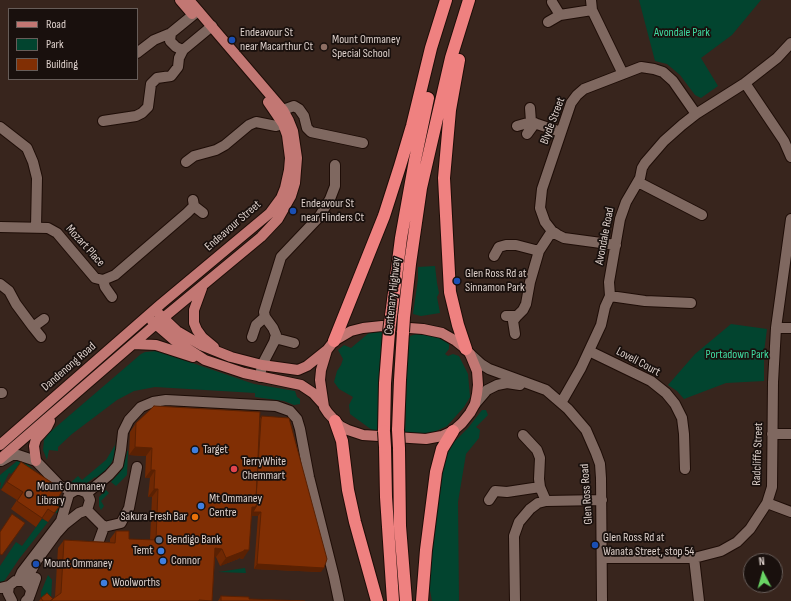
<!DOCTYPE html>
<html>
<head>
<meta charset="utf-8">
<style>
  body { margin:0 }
  #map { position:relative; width:791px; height:601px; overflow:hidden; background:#38251d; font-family:"Sofia Sans Condensed",sans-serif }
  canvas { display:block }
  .legend { position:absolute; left:8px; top:8px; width:130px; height:72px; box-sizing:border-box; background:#19100d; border:1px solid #675d59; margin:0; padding:5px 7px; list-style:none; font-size:12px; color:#ddd0cb }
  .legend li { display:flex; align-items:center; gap:8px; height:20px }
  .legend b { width:20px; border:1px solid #675d59 }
  .north { position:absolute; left:743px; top:553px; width:40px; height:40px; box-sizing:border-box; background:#19100d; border:1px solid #675d59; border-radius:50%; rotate:354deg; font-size:11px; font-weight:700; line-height:16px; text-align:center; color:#ddd0cb }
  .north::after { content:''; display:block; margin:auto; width:14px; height:18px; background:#69d464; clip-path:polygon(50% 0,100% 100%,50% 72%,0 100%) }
</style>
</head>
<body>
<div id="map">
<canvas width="791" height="601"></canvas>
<ul class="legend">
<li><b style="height:5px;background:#c27773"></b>Road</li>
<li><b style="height:11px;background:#02442f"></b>Park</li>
<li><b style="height:11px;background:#812f04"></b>Building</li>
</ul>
<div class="north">N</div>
</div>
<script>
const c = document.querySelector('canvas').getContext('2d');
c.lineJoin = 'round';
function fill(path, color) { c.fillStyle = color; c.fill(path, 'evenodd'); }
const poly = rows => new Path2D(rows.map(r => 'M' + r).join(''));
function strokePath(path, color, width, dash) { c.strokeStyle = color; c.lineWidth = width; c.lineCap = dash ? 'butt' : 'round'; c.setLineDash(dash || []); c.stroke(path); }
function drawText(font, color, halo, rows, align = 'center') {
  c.font = font + ' "Sofia Sans Condensed",sans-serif'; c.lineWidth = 3.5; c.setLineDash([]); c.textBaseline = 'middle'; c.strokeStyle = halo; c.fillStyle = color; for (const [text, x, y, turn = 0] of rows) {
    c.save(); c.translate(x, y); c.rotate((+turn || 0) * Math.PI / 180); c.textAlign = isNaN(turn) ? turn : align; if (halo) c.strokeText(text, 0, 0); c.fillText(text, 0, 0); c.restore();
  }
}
fill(poly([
  [639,0,761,0,732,35,701,58,718,86,701,98,695,95,680,75,667,64,655,61],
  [435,266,437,283,439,293,437,297,440,313,421,316,413,314,418,279,418,267],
  [731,324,767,329,764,352,764,381,726,383,684,399,677,391,668,385,695,354],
  [384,329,380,432,372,430,350,414,349,405,353,397,339,389,334,382,337,371,341,365,343,359,338,350,344,345,351,348,370,332],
  [418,333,437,337,444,340,449,344,449,349,445,354,448,356,453,354,459,356,468,374,470,397,464,407,447,426,432,433,405,434,408,337],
  [157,351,254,384,295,391,297,397,300,399,300,404,294,405,284,401,255,397,255,393,155,387,134,391,117,400,72,434,58,447,58,451,49,450,47,460,43,450,44,440,49,433,141,354,145,352],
  [482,410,486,410,488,415,476,427,480,430,479,438,466,454,458,502,459,601,432,601,429,585,429,569,443,457,454,442,468,428],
  [116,439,114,458,107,471,97,479,95,477,87,483,77,483,68,485,78,476,82,480,106,460,115,445],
  [127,451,128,451,127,475,116,486,111,482,120,472,126,457],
  [17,461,27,463,57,495,59,498,60,502,58,514,51,509,58,498,15,470,11,474,9,473,1,489,0,488,1,483,0,482,0,475],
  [106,490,109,493,101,501,104,506,101,510,99,506,99,497],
  [42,519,48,522,19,559,5,580,0,584,0,566,16,542,22,546],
  [245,568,246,573,218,572],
  [48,575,52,580,51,601,41,597,41,592]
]), '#02442f');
const minor = poly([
  [591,0,592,10,623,74],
  [560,15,592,10],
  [548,22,560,15,552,2],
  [171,33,170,41,176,47,183,50],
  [137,53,154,40,171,33,198,11],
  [745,83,784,141,791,157],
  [283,110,294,106,299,109,304,116,307,128,311,132,363,143],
  [103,121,136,116,142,113,148,107,151,84,157,78,171,76,178,67,179,58,183,50,212,26],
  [531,122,561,132],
  [517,126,531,122,530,108],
  [0,127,27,148,33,162,37,178,36,227],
  [527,134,535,123],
  [186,162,194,156,216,150,225,145,249,125,256,122,276,126,283,124],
  [638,182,702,215],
  [193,200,194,206,203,213],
  [0,227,48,228,57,233,95,278,103,280,115,275,187,213,194,206],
  [616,245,564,238,558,235,552,231,545,222,540,208,542,189,571,103,577,95,584,89,641,67,654,69,663,72,673,81,696,114],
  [494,256,499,247,506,245,516,245,539,251],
  [103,280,105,287,112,297],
  [0,284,9,291,16,304,33,327],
  [610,296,645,301,691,303],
  [506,316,517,316,523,310,526,304,530,282,539,251,552,231],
  [776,328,791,328],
  [515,334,513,321,517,316],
  [41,337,33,327,44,319],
  [252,337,256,325,265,317],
  [275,338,294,343],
  [589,351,651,381,666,393,675,404,682,418,684,434,685,469],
  [470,354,481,364,489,369,546,390,568,409,586,430,596,453,600,464,601,478,602,601],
  [260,377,262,365,274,342,276,335,273,328,265,317,264,312,281,257,319,217,330,199,335,186,335,165],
  [0,393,2,393],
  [561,403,581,368,601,325,605,307,610,296,609,282,620,219,626,202,640,178,642,168,645,163,664,141,682,125,696,114,745,83,777,58,791,43],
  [475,404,487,390,497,385,507,383,520,385],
  [772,434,791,434],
  [523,435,537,450,540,458,539,479,540,487,546,501],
  [1,461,12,455,18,455,36,461,60,486,73,491],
  [87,493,109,475,118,465,121,450,123,432,129,420,141,407,153,402,166,400,276,406,290,411,297,419,300,429,309,477,334,577,339,601],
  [489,500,495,491,507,492,540,487],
  [767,503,791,512],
  [87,510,104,527,121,523,129,508,137,467],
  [101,549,96,549,104,527],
  [602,558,694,558,721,551,737,542,750,529,767,503,772,487,773,382,776,328,791,219],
  [694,558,699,601],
  [18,581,22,572,61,521,69,494,76,490,80,490,87,493,90,500,87,510,79,513,65,524,56,534,37,560,31,571,28,585],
  [9,586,8,593,12,601],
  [0,588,9,586,15,581,22,581,25,582,30,588,31,591,29,598,26,601],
  [30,595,36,578],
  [515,601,514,536,519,522,530,509,538,503,546,501,602,500]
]);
const major = poly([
  [180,0,192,14],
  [202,288,194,310,194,323,197,330,202,337,214,347],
  [159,314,177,331,201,345,231,357,262,365,298,370,307,366,327,350],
  [152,321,174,340,205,360,244,373,301,385,313,393,322,403],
  [382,326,423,329,442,333,456,341,466,349,470,354,477,371,478,385,477,394,475,404,470,413,462,423,453,431,442,436,426,439,363,435,348,430,340,426,328,413,324,407,320,380,321,370,327,350,334,341,351,331,363,328,382,326],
  [133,344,156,345,193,357],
  [0,445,161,304,270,213,281,198,285,188,289,170,290,158,287,135,283,124,268,102],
  [0,459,156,324,261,237,278,219,291,196,295,183,297,158,293,131,289,121,283,110,189,0],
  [36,461,34,446,36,439,47,427,50,421]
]);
const highway = poly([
  [459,60,450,110,444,178,450,292,458,325,466,349],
  [391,316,401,238,415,160,428,98],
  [404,317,410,264,421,188,451,58,469,0],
  [334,341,384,216,400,166,412,126,431,48,446,0],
  [335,421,342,441,348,490,355,522,377,601],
  [398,430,400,380,403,332],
  [384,431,385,383,389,332],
  [385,447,386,497,393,601],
  [399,448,400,526,406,601],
  [422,601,426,550,436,472,442,449,453,431]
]);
strokePath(minor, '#1e0d07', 12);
strokePath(major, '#1e0d07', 12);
strokePath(highway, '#1e0d07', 14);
strokePath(minor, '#7f6860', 10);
strokePath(major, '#c27773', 10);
strokePath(highway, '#ef8180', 12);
const highwayBridge = poly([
  [389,332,391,316],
  [403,332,404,317],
  [398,430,399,448],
  [384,431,385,447]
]);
strokePath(highwayBridge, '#1e0d07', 14, []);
strokePath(highwayBridge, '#ef8180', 12);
fill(poly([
  [262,416,321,572,254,569,258,516,252,516,243,559,239,558,238,559,220,566,216,557,215,557,212,601,39,601,41,598,53,599,55,597,58,548,64,540,110,542,110,539,116,531,129,539,150,540,152,497,148,497,150,478,145,478,146,456,129,455,130,432,136,423,260,418],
  [21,462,54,504,59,507,48,522,42,518,36,527,11,509,17,500,1,490],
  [221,596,249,599,305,601,218,601]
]), '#6f2803');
fill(poly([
  [135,447,152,448,146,456,129,455],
  [151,470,155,470,150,478,145,478],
  [154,489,158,489,152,497,148,497],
  [253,507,256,507,261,512,258,516,246,516],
  [215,548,222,549,216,557,209,557],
  [244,550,249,550,243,559,239,558,238,559,220,566,226,558],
  [257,564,324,568,321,572,254,569]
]), '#5a2103');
const building = poly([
  [154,406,260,412,256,502,257,502,256,507,252,507,249,550,244,550,244,551,226,558,222,549,215,548,212,601,199,600,199,601,50,601,61,593,64,540,115,543,116,531,129,531,129,539,156,540,158,489,154,489,155,470,151,470,152,448,135,447,136,423,154,406],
  [262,416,289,418,327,559,324,568,257,564,261,512,253,512,256,507,257,502,256,502,256,497,261,419,262,416],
  [21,462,63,490,54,504,59,507,54,513,48,509,42,518,17,501,23,492,7,482,21,462],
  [12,514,25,523,2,555,0,554,0,532,12,514],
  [47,593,53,599,50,601,43,601,41,598,47,593],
  [221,596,249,597,249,599,305,601,221,601,221,596]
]);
fill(building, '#812f04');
strokePath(building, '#5a2103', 1);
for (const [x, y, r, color] of [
  [232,40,4,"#1a4fb4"],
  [324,47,4,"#8d6e63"],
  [293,211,4,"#1a4fb4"],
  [457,281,4,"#1a4fb4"],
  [195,450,4,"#3f7fe0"],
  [234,469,4,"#e0444e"],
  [29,494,4,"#8d6e63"],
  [201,506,4,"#3f7fe0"],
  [195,517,4,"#e8710a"],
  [159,540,4,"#5c6f8a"],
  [595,545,4,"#1a4fb4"],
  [161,551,4,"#3f7fe0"],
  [163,561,4,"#3f7fe0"],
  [36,564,4,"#1a4fb4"],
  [104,583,4,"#3f7fe0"]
]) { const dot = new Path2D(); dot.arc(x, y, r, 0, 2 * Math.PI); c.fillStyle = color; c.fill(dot); strokePath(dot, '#19100d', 1.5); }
drawText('12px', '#ddd0cb', '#19100d', [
  ["Endeavour St",240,33],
  ["near Macarthur Ct",240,47],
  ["Mount Ommaney",332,40],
  ["Special School",332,54],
  ["Endeavour St",301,204],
  ["near Flinders Ct",301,218],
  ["Glen Ross Rd at",465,274],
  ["Sinnamon Park",465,288],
  ["Target",203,450],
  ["TerryWhite",242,462],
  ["Chemmart",242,476],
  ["Mount Ommaney",37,487],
  ["Library",37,501],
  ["Mt Ommaney",209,499],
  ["Centre",209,513],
  ["Sakura Fresh Bar",187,517,"right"],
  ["Glen Ross Rd at",603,538],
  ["Wanata Street, stop 54",603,552],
  ["Bendigo Bank",167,540],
  ["Temt",153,551,"right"],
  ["Connor",171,561],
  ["Mount Ommaney",44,564],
  ["Woolworths",112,583]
], 'left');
drawText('12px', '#3fdda3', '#19100d', [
  ["Avondale Park",682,33],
  ["Portadown Park",737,355]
]);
drawText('12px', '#ddd0cb', '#19100d', [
  ["Blyde Street",553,121,-69],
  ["Endeavour Street",233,226,-41],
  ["Avondale Road",605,236,-79],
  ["Mozart Place",85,246,48],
  ["Centenary Highway",393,296,-84],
  ["Lovell Court",638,362,28],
  ["Dandenong Road",69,367,-41],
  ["Radcliffe Street",758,454,-88],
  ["Glen Ross Road",587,494,-94]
]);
</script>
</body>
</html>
